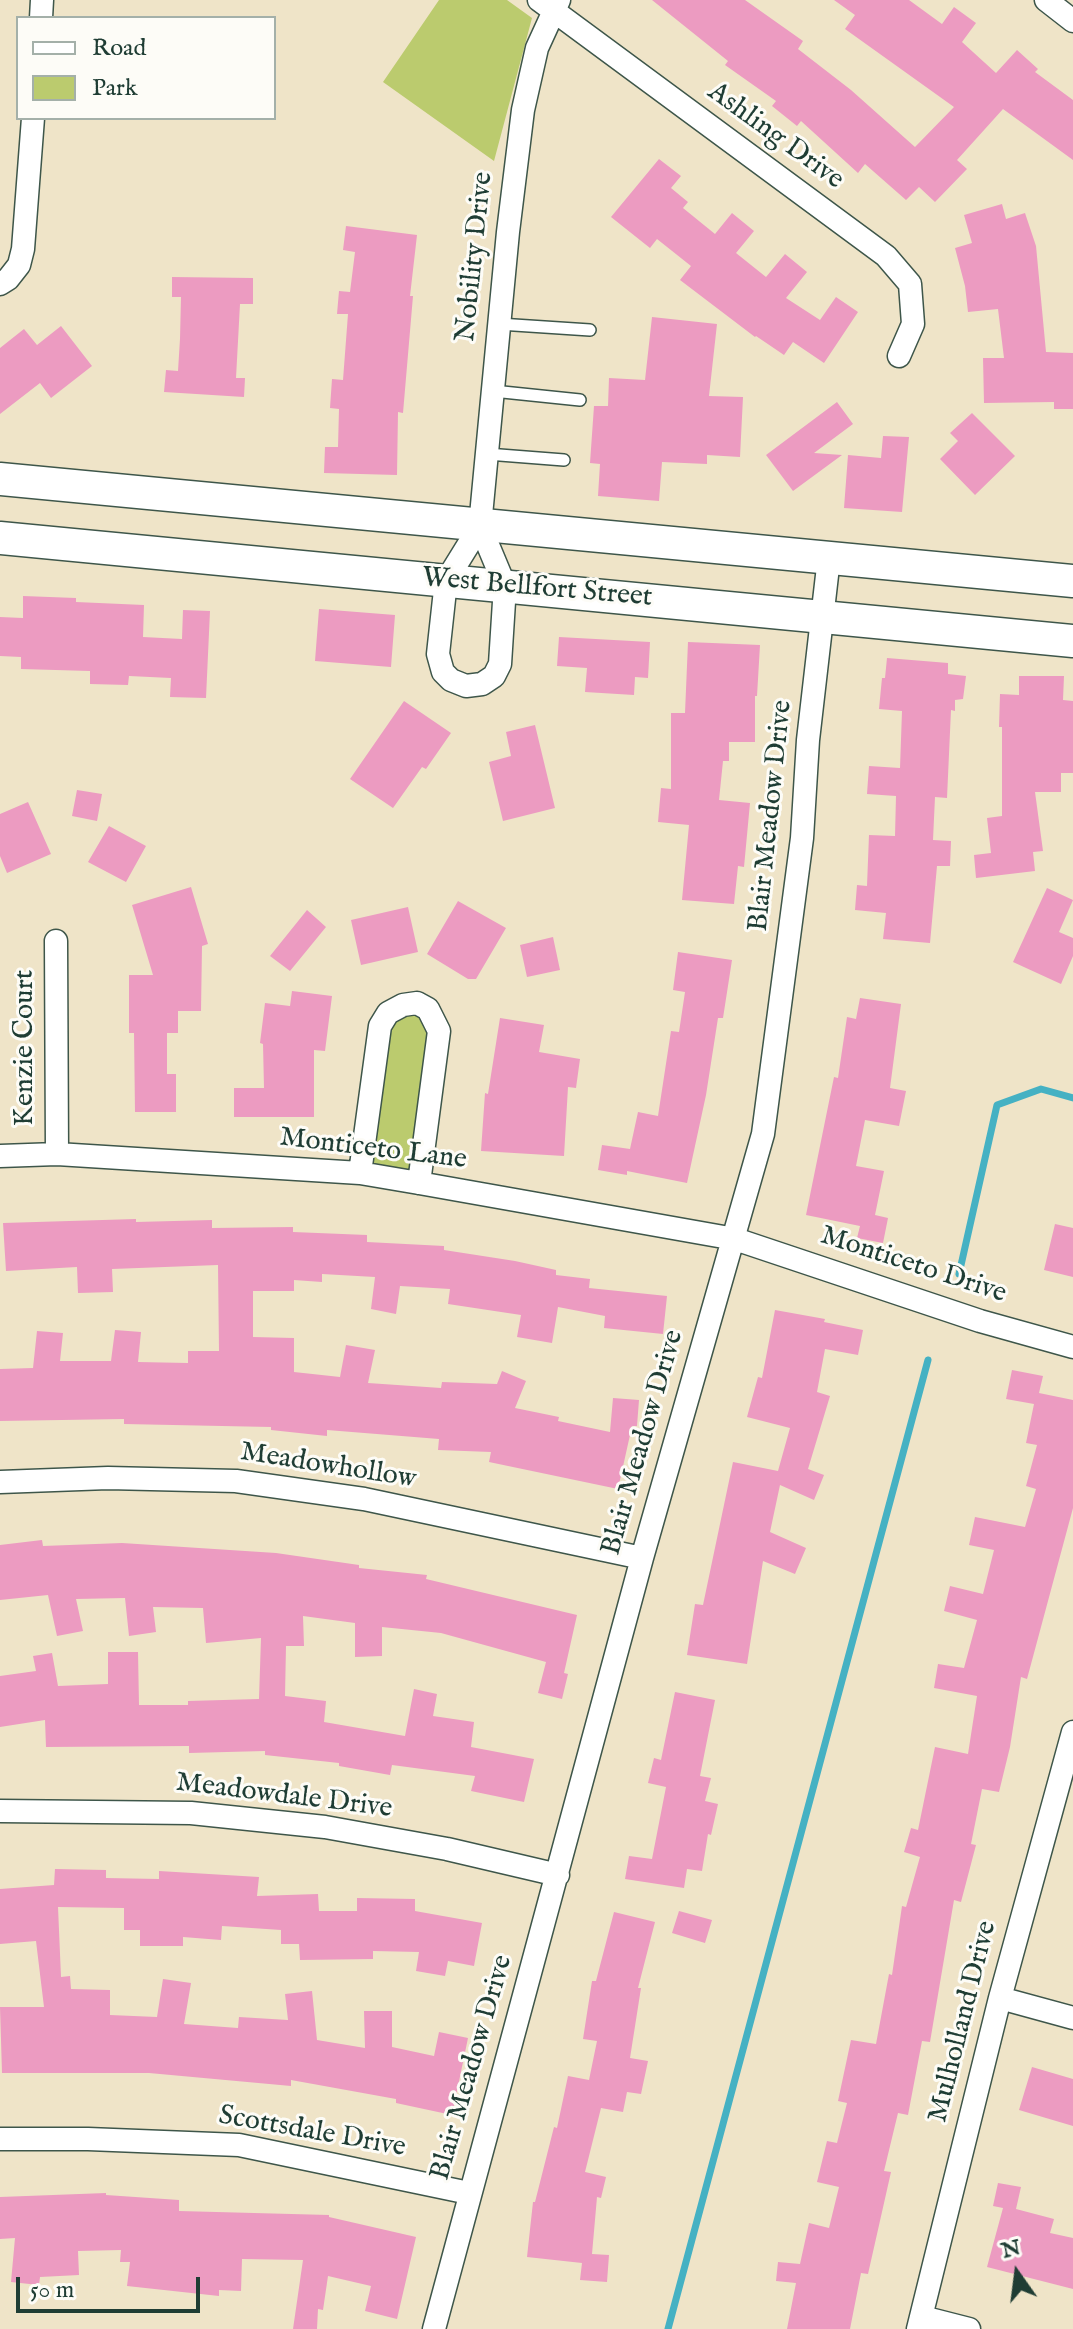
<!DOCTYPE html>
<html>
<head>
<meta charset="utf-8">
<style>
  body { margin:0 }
  #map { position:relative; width:1073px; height:2329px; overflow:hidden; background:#efe4c8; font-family:"IM FELL English",serif }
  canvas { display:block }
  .legend { position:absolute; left:16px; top:16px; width:260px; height:104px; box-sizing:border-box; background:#fdfcf7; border:2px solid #a4b0a9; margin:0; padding:10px 14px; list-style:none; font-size:24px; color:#1f3d34 }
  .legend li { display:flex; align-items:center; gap:16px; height:40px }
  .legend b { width:40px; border:2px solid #a4b0a9 }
  .north { position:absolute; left:977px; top:2233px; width:80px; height:80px; -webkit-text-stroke:6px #fdfcf7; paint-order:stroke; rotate:346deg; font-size:22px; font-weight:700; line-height:32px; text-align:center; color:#1f3d34 }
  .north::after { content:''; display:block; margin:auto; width:28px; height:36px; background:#1f3d34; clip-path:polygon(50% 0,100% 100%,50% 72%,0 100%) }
  .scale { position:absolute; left:16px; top:2277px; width:184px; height:36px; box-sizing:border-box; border:4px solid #1f3d34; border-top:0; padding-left:10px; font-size:24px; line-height:28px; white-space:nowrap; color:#1f3d34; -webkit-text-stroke:6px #fdfcf7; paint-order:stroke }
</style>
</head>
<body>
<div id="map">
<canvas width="1073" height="2329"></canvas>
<ul class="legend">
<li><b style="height:10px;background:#fff"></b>Road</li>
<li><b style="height:22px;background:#bbcb6e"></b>Park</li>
</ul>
<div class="north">N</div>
<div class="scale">50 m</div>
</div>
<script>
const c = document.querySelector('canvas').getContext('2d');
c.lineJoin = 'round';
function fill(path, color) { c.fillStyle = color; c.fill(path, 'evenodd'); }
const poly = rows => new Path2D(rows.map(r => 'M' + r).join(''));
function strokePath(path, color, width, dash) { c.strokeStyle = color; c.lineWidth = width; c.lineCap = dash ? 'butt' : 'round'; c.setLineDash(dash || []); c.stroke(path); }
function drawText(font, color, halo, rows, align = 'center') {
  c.font = font + ' "IM FELL English",serif'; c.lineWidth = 6; c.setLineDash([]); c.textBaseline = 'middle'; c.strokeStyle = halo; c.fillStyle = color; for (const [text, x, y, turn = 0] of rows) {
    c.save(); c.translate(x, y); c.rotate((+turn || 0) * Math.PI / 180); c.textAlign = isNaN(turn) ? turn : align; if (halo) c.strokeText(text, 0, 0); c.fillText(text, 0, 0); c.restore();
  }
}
fill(poly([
  [439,0,507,0,532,18,494,161,383,82],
  [403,1007,434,1020,417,1181,363,1170,382,1027]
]), '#bbcb6e');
strokePath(poly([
  [959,1274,997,1105,1041,1089,1073,1098],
  [668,2329,928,1360]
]), '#45b1c3', 7);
fill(poly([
  [652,0,745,0,803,41,798,49,851,90,915,147,954,107,845,29,855,15,834,0,909,0,942,24,954,7,976,23,962,42,996,73,1017,50,1038,69,1035,72,1073,100,1073,160,1003,109,957,160,967,169,935,202,919,187,906,200,865,164,858,173,801,121,797,126,772,106,776,101,725,65,728,61],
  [659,159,681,176,671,188,688,202,683,208,715,234,732,213,754,231,736,253,766,277,785,254,807,272,786,298,820,320,836,297,858,312,824,363,793,342,784,355,756,336,755,337,680,280,691,266,657,239,650,248,611,217],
  [1002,204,1006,219,1025,213,1036,246,1046,352,1073,353,1073,409,1054,409,1054,402,984,403,983,358,1004,358,998,309,968,312,965,286,955,248,972,243,964,215],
  [346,226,417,235,410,296,413,296,403,413,398,412,397,475,324,473,325,447,338,447,339,409,330,408,332,379,343,380,348,314,337,314,339,291,350,292,355,252,343,250],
  [172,277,253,278,253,304,240,304,236,378,245,378,244,397,164,392,166,370,178,371,180,339,181,297,172,297],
  [652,317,717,324,709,396,743,397,740,457,707,455,707,464,662,462,659,501,598,496,600,464,590,463,594,406,608,406,609,378,645,380],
  [61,326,92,366,51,398,40,383,0,414,0,348,24,329,37,345],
  [837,402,853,424,814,453,842,455,793,491,766,455],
  [972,413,1015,456,975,495,940,459,958,441,950,433],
  [883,436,909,437,902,512,844,508,848,455,881,458],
  [23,596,76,598,76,602,144,605,143,637,182,639,183,610,210,611,206,698,170,697,171,678,129,676,128,685,90,684,90,671,21,669,21,657,0,656,0,617,23,618],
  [319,609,395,615,391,667,315,661],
  [559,637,650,642,648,678,635,677,634,695,585,692,587,668,557,666],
  [688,642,760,645,757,696,755,696,755,742,729,742,729,761,723,761,719,800,750,803,744,867,738,866,734,904,682,900,689,825,658,822,661,788,671,789,671,713,685,713],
  [887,658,948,663,948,674,966,676,963,699,955,700,955,711,951,710,947,798,935,797,933,840,951,841,950,866,937,866,930,943,883,939,886,913,855,910,857,885,867,886,869,835,895,836,896,796,867,794,869,766,900,768,902,711,879,709,882,678,885,678],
  [1019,676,1064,676,1063,700,1073,701,1073,773,1061,773,1061,792,1035,792,1043,851,1033,852,1035,871,976,878,974,855,991,853,987,818,1002,816,1002,727,999,727,1000,694,1019,695],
  [404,701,451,733,426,769,422,767,393,808,350,779],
  [535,725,555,808,503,821,489,762,511,756,506,732],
  [77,790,102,794,97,821,72,816],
  [28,802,51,854,7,873,0,856,0,814],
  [109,826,146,846,126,882,88,862],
  [191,887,208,944,202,946,201,1011,178,1011,178,1033,167,1033,167,1074,176,1074,176,1112,135,1112,134,1033,129,1033,129,975,153,975,132,905],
  [1047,888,1073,900,1059,932,1073,938,1073,956,1061,984,1013,962],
  [458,901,506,928,476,979,468,979,427,954],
  [408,907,418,952,361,965,351,920],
  [307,910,326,927,290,971,270,956],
  [553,937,560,970,527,977,520,945],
  [678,952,732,960,723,1018,718,1018,706,1095,687,1183,627,1171,627,1175,598,1170,602,1145,630,1149,638,1112,658,1116,671,1031,679,1032,685,992,673,990],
  [292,991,332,996,325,1051,314,1050,314,1117,234,1117,234,1088,264,1088,263,1044,260,1043,265,1003,290,1006],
  [860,998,901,1004,890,1088,906,1091,899,1126,865,1120,856,1166,884,1171,875,1215,888,1218,883,1243,857,1238,860,1226,806,1215,834,1077,838,1078,847,1017,856,1019],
  [500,1018,544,1025,539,1052,580,1059,576,1088,568,1087,564,1156,481,1151,485,1093,488,1094],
  [136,1219,136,1222,212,1220,212,1228,293,1227,293,1232,367,1235,367,1242,444,1246,444,1250,515,1261,556,1270,556,1275,590,1279,589,1288,667,1296,663,1334,604,1328,605,1316,558,1307,552,1343,517,1337,521,1315,448,1304,450,1289,400,1286,396,1314,371,1309,375,1277,322,1274,322,1282,294,1280,294,1291,253,1291,253,1337,294,1338,294,1372,340,1377,346,1345,375,1350,368,1383,441,1388,442,1382,497,1384,502,1371,526,1381,515,1408,559,1417,558,1421,610,1432,613,1398,639,1400,637,1426,632,1426,618,1489,489,1462,491,1452,438,1450,439,1439,327,1430,327,1436,271,1430,271,1427,124,1424,124,1419,0,1421,0,1369,33,1368,37,1331,63,1333,60,1361,111,1361,115,1330,141,1332,138,1362,188,1363,188,1351,219,1351,218,1265,112,1269,113,1292,78,1293,77,1267,6,1271,3,1223],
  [1055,1224,1073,1228,1073,1277,1044,1270],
  [775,1310,825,1319,824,1322,863,1330,858,1355,825,1349,817,1392,830,1396,808,1469,824,1475,814,1500,780,1485,770,1532,806,1548,795,1574,763,1561,747,1664,687,1655,695,1604,703,1605,733,1462,778,1471,790,1428,747,1417,758,1377,762,1378],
  [1012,1370,1043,1376,1039,1393,1073,1400,1073,1508,1027,1679,1021,1677,1010,1747,999,1792,982,1789,971,1844,976,1845,961,1902,954,1900,930,2042,922,2041,908,2115,898,2113,884,2171,891,2172,868,2274,861,2273,850,2329,787,2329,796,2283,776,2281,778,2262,800,2264,809,2223,829,2228,839,2187,817,2182,827,2141,837,2143,847,2103,838,2101,851,2040,876,2044,889,1974,892,1975,902,1906,906,1907,920,1857,904,1852,911,1828,918,1830,935,1747,968,1754,977,1696,934,1688,938,1664,964,1668,977,1620,944,1611,950,1586,983,1594,994,1550,969,1545,975,1517,1025,1527,1036,1489,1026,1486,1037,1445,1026,1443,1034,1404,1006,1399],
  [42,1540,43,1546,122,1543,276,1553,359,1565,359,1568,427,1575,426,1579,577,1615,564,1673,568,1674,562,1699,538,1693,546,1662,441,1633,382,1627,382,1656,355,1657,355,1623,303,1616,304,1646,286,1646,285,1696,326,1701,324,1722,405,1736,414,1689,437,1694,433,1716,474,1722,471,1747,534,1759,524,1802,471,1791,475,1776,392,1765,390,1775,339,1766,339,1763,265,1755,265,1751,189,1753,189,1746,46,1747,45,1720,0,1727,0,1676,36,1671,33,1656,52,1653,58,1686,108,1684,108,1652,138,1652,139,1705,188,1705,188,1701,259,1699,261,1638,206,1643,203,1608,153,1607,156,1632,129,1636,125,1598,76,1599,83,1631,57,1636,48,1595,0,1600,0,1545],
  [675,1692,715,1700,700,1776,711,1778,705,1801,718,1804,711,1835,708,1834,702,1871,687,1869,684,1888,625,1879,629,1856,652,1859,666,1787,648,1783,654,1758,661,1760],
  [55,1869,106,1870,106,1878,159,1879,159,1871,259,1877,257,1896,318,1894,319,1911,357,1911,357,1898,415,1899,415,1911,482,1923,474,1966,448,1961,445,1976,416,1971,419,1952,373,1951,373,1959,300,1960,299,1944,281,1944,281,1930,222,1926,221,1940,183,1937,183,1946,140,1946,140,1930,124,1930,124,1908,58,1907,61,1977,70,1976,71,1989,110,1990,110,2015,157,2017,163,1979,191,1983,184,2024,238,2028,239,2017,288,2020,285,1994,312,1991,317,2040,365,2048,364,2011,392,2011,392,2047,434,2056,439,2032,468,2038,452,2115,396,2103,396,2099,291,2080,291,2086,149,2073,2,2073,0,2007,44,2007,36,1941,0,1944,0,1889,54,1885],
  [679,1911,712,1920,705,1943,672,1933],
  [614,1912,655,1922,638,1988,641,1988,630,2058,648,2061,641,2094,627,2092,623,2112,601,2108,585,2172,606,2177,601,2198,597,2197,592,2254,609,2255,607,2282,580,2280,582,2263,527,2257,533,2202,535,2202,554,2127,557,2128,568,2076,589,2080,597,2041,583,2039,592,1981,596,1981],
  [1032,2067,1073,2079,1073,2126,1019,2110],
  [998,2183,1021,2187,1016,2209,1054,2219,1050,2233,1073,2238,1073,2289,987,2267,1003,2208,993,2206],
  [106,2193,106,2195,179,2200,179,2211,329,2215,329,2217,416,2237,397,2319,365,2311,371,2286,328,2276,323,2310,318,2309,317,2329,293,2329,303,2260,242,2259,241,2291,219,2290,219,2296,127,2286,130,2262,120,2262,121,2250,78,2251,79,2275,40,2277,39,2285,11,2282,15,2238,0,2239,0,2197]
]), '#ec9bc1');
const service = poly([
  [499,324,590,330],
  [493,391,580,400],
  [487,454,564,460]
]);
const minor = poly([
  [539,0,886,256,910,284,913,324,899,356],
  [1046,0,1073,21],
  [41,18,42,0],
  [0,284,8,279,19,265,23,249,33,118],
  [480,526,505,586,500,664,494,676,482,684,466,686,451,680,443,672,438,654,446,581,480,526,508,232,523,110,537,48,559,0],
  [56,941,57,1154],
  [0,1156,57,1154,360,1173,419,1183,735,1239,980,1321,1073,1347],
  [360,1173,380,1026,388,1013,403,1005,417,1003,428,1009,439,1031,419,1183],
  [0,1482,108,1478,236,1481,364,1499,642,1558],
  [0,1811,191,1813,325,1827,447,1849,558,1875],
  [1000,1998,1073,2018],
  [0,2139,88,2139,239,2145,469,2193],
  [922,2317,969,2329],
  [434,2329,642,1558,763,1134,802,838,808,740,829,558],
  [918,2329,1000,1998,1073,1732]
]);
const secondary = poly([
  [0,479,1073,581],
  [0,538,1073,641]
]);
strokePath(service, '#3e564a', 14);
strokePath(minor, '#3e564a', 25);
strokePath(secondary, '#3e564a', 35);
strokePath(service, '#fff', 11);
strokePath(minor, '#fff', 22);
strokePath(secondary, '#fff', 32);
drawText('28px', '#1f3d34', '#fdfcf7', [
  ["Ashling Drive",775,137,36],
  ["Nobility Drive",476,257,-84],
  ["West Bellfort Street",537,589,5],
  ["Blair Meadow Drive",772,816,-84],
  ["Kenzie Court",26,1048,-90],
  ["Monticeto Lane",373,1150,7],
  ["Monticeto Drive",913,1266,18],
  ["Blair Meadow Drive",644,1443,-74],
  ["Meadowhollow",328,1467,9],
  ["Meadowdale Drive",284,1797,7],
  ["Mulholland Drive",964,2022,-76],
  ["Blair Meadow Drive",473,2068,-74],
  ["Scottsdale Drive",312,2133,10]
]);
</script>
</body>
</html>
